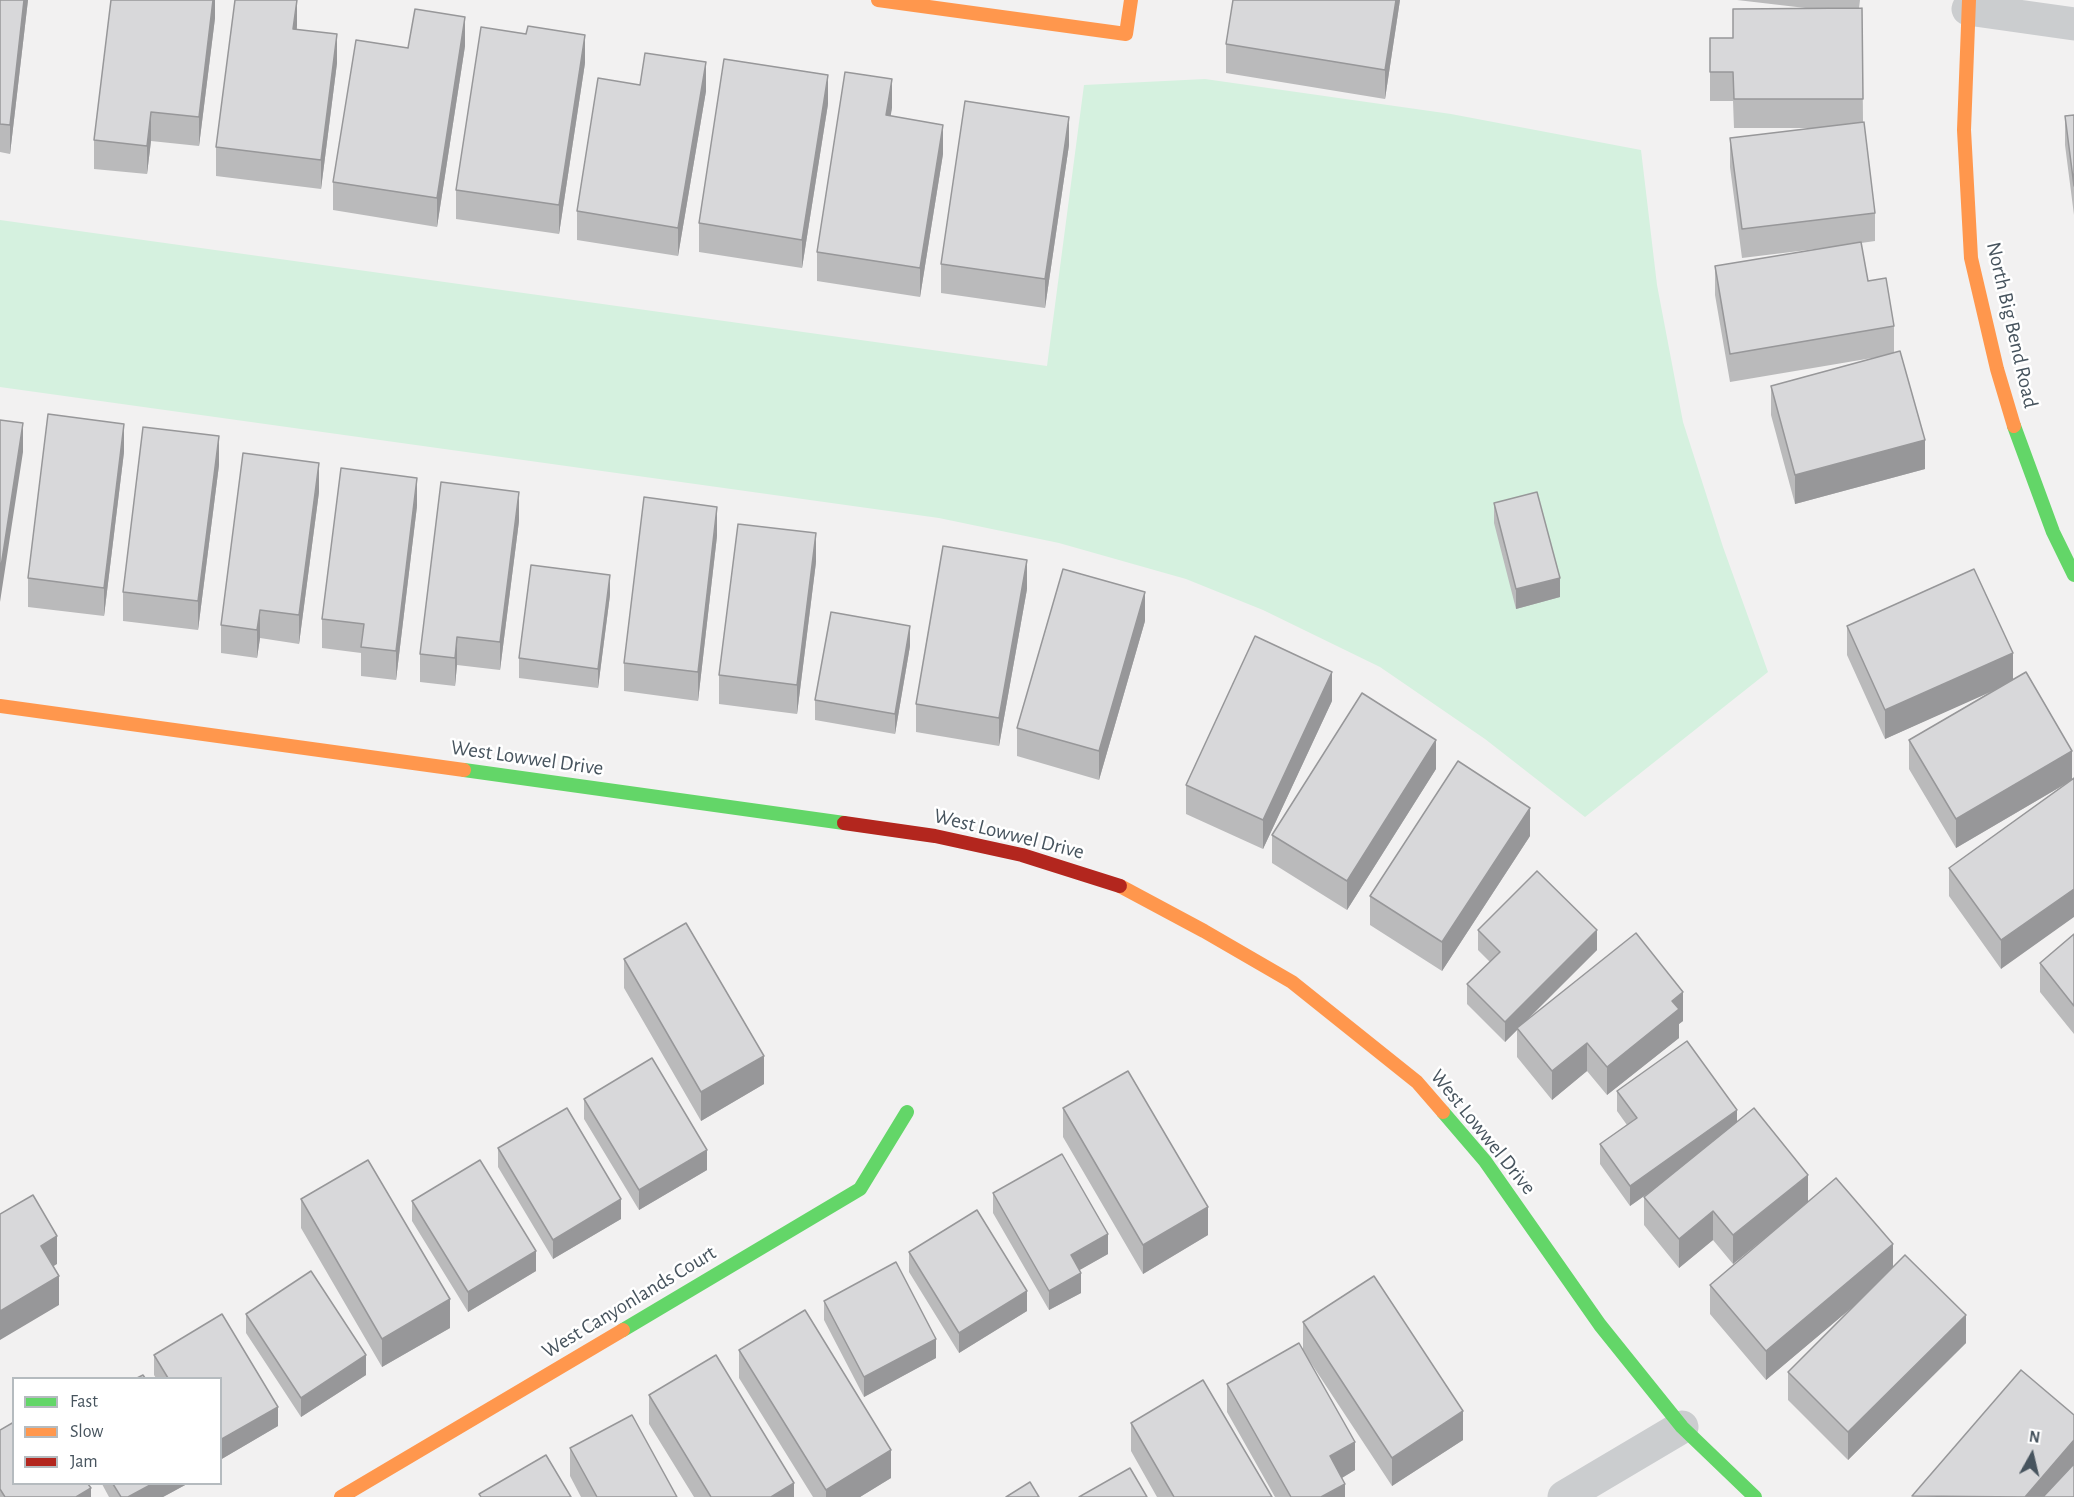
<!DOCTYPE html>
<html>
<head>
<meta charset="utf-8">
<style>
  body { margin:0 }
  #map { position:relative; width:2074px; height:1497px; overflow:hidden; background:#f2f1f1; font-family:"Alegreya Sans",sans-serif }
  canvas { display:block }
  .legend { position:absolute; left:12px; top:1377px; width:210px; height:108px; box-sizing:border-box; background:#fff; border:2px solid #b5bbbf; margin:0; padding:8px 10px; list-style:none; font-size:18px; color:#47545e }
  .legend li { display:flex; align-items:center; gap:12px; height:30px }
  .legend b { width:30px; border:2px solid #b5bbbf }
  .north { position:absolute; left:2002px; top:1425px; width:60px; height:60px; -webkit-text-stroke:4px #fff; paint-order:stroke; rotate:8deg; font-size:16px; font-weight:700; line-height:24px; text-align:center; color:#47545e }
  .north::after { content:''; display:block; margin:auto; width:21px; height:27px; background:#47545e; clip-path:polygon(50% 0,100% 100%,50% 72%,0 100%) }
</style>
</head>
<body>
<div id="map">
<canvas width="2074" height="1497"></canvas>
<ul class="legend">
<li><b style="height:8px;background:#63d668"></b>Fast</li>
<li><b style="height:8px;background:#ff974d"></b>Slow</li>
<li><b style="height:8px;background:#b3261e"></b>Jam</li>
</ul>
<div class="north">N</div>
</div>
<script>
const c = document.querySelector('canvas').getContext('2d');
c.lineJoin = 'round';
function fill(path, color) { c.fillStyle = color; c.fill(path, 'evenodd'); }
const poly = rows => new Path2D(rows.map(r => 'M' + r).join(''));
function strokePath(path, color, width, dash) { c.strokeStyle = color; c.lineWidth = width; c.lineCap = dash ? 'butt' : 'round'; c.setLineDash(dash || []); c.stroke(path); }
function drawText(font, color, halo, rows, align = 'center') {
  c.font = font + ' "Alegreya Sans",sans-serif'; c.lineWidth = 5; c.setLineDash([]); c.textBaseline = 'middle'; c.strokeStyle = halo; c.fillStyle = color; for (const [text, x, y, turn = 0] of rows) {
    c.save(); c.translate(x, y); c.rotate((+turn || 0) * Math.PI / 180); c.textAlign = isNaN(turn) ? turn : align; if (halo) c.strokeText(text, 0, 0); c.fillText(text, 0, 0); c.restore();
  }
}
fill(poly([
  [1205,79,1451,114,1641,150,1657,285,1683,422,1723,547,1768,672,1585,817,1485,739,1380,667,1263,610,1186,579,1059,543,939,518,0,387,0,220,1047,366,1084,85]
]), '#d5f1df');
strokePath(poly([
  [1968,9,2074,24],
  [1564,1497,1682,1427]
]), '#cbcdcf', 33);
strokePath(poly([
  [2014,426,2053,532,2074,575],
  [464,770,844,823],
  [1443,1112,1485,1161,1600,1325,1682,1427,1755,1497],
  [623,1330,860,1189,907,1112]
]), '#63d668', 14);
strokePath(poly([
  [878,0,1126,34,1131,0],
  [1969,0,1964,130,1971,258,1997,369,2014,426],
  [0,706,464,770],
  [1120,886,1204,931,1292,982,1417,1082,1443,1112],
  [341,1497,623,1330]
]), '#ff974d', 14);
strokePath(poly([
  [844,823,935,836,1022,855,1120,886]
]), '#b3261e', 14);
fill(poly([
  [0,0,28,0,10,154,0,152],
  [215,0,215,18,199,146,151,141,147,174,94,169,94,140],
  [1400,0,1385,99,1226,73,1226,44],
  [1737,0,1860,0,1859,8,1862,8,1863,122,1875,213,1875,241,1861,243,1868,281,1894,326,1894,353,1925,469,1795,504,1771,415,1771,386,1878,357,1730,382,1715,295,1715,266,1832,247,1742,258,1730,167,1730,138,1817,128,1734,128,1733,101,1710,101,1710,38,1733,38,1814,9],
  [297,26,297,29,337,63,321,189,216,176,216,147],
  [465,46,437,227,333,210,333,182,408,48],
  [585,63,559,234,456,219,456,190],
  [640,85,706,91,678,256,577,240,577,211],
  [828,104,802,268,699,252,699,223],
  [892,108,890,116,943,154,920,297,817,281,817,252],
  [2074,115,2074,215,2065,145,2065,116],
  [1069,145,1045,308,941,293,941,264],
  [124,452,104,616,28,607,28,578],
  [219,465,198,630,123,621,123,592],
  [319,492,299,644,260,638,257,658,221,653,221,625],
  [1494,503,1560,597,1516,609,1494,523],
  [417,506,396,680,361,676,361,653,322,648,322,619],
  [519,521,500,670,457,665,455,686,420,682,420,654],
  [717,536,698,701,624,691,624,663],
  [816,562,797,714,719,704,719,675],
  [1027,589,999,746,916,732,916,704],
  [610,595,598,688,519,678,519,658],
  [1145,621,1099,780,1017,756,1017,728],
  [1847,626,2013,680,2072,779,2001,969,1949,896,1949,868,2067,783,1956,848,1909,769,1909,740,1997,688,1885,739,1847,655],
  [910,646,895,734,815,720,815,700],
  [1332,701,1263,849,1186,814,1186,785],
  [1436,769,1347,910,1272,863,1272,835],
  [1530,836,1442,971,1370,925,1370,896],
  [1478,930,1597,950,1524,1022,1683,1021,1679,1024,1679,1038,1607,1095,1587,1071,1552,1100,1517,1057,1517,1030,1505,1042,1467,1004,1467,984,1490,962,1478,950],
  [2074,934,2074,1034,2040,992,2040,963],
  [624,959,764,1084,701,1121,624,988],
  [1617,1091,1737,1122,1808,1201,1893,1266,1966,1343,1848,1460,1788,1400,1788,1372,1851,1308,1766,1380,1710,1314,1710,1285,1771,1233,1733,1264,1713,1240,1679,1268,1644,1225,1644,1197,1647,1194,1630,1206,1600,1164,1600,1144,1627,1125,1617,1111],
  [584,1099,707,1170,639,1210,584,1119],
  [1063,1108,1208,1235,1143,1274,1063,1137],
  [498,1148,621,1219,553,1259,498,1167],
  [993,1193,1108,1254,1079,1270,1081,1293,1049,1310,993,1213],
  [301,1199,450,1328,382,1367,301,1228],
  [412,1201,536,1271,468,1312,412,1221],
  [909,1252,1027,1311,959,1353,909,1272],
  [824,1301,936,1358,864,1397,824,1320],
  [222,1314,278,1407,278,1426,220,1460,220,1378,156,1378,154,1375,154,1355],
  [246,1314,366,1375,301,1417,246,1333],
  [1303,1322,1463,1440,1392,1486,1309,1360,1355,1470,1342,1478,1345,1497,1275,1497,1227,1412,1227,1384,1303,1349],
  [739,1350,891,1478,860,1497,813,1497,739,1378],
  [649,1395,794,1497,694,1497,649,1424],
  [1131,1423,1272,1497,1157,1497,1131,1451],
  [0,1430,91,1497,0,1497],
  [570,1448,677,1497,581,1497,570,1476],
  [102,1484,187,1484,163,1497,109,1497]
]), '#bababb');
fill(poly([
  [24,0,28,0,10,154,10,125],
  [213,0,215,0,215,18,199,146,199,117],
  [297,0,297,26,293,57,293,29],
  [1396,0,1400,0,1385,99,1385,70],
  [465,17,465,46,437,227,437,198],
  [337,34,337,63,321,189,321,160],
  [585,35,585,63,559,234,559,205],
  [706,62,706,91,678,256,678,228],
  [828,75,828,104,802,268,802,240],
  [892,79,892,108,886,144,886,115],
  [151,112,151,141,147,174,147,146],
  [1069,117,1069,145,1045,308,1045,279],
  [943,125,943,154,920,297,920,268],
  [23,423,23,452,0,602,0,573],
  [124,424,124,452,104,616,104,588],
  [219,436,219,465,198,630,198,601],
  [1925,440,1925,469,1795,504,1795,475],
  [319,463,319,492,299,644,299,615],
  [417,478,417,506,396,680,396,651],
  [519,492,519,521,500,670,500,642],
  [717,507,717,536,698,701,698,672],
  [816,533,816,562,797,714,797,685],
  [1027,560,1027,589,999,746,999,718],
  [610,575,610,595,598,688,598,669],
  [1560,578,1560,597,1516,609,1516,589],
  [1145,592,1145,621,1099,780,1099,751],
  [260,610,260,638,257,658,257,630],
  [910,626,910,646,895,734,895,714],
  [457,637,457,665,455,686,455,658],
  [2013,653,2013,682,1885,739,1885,710],
  [1332,672,1332,701,1263,849,1263,820],
  [1436,740,1436,769,1347,910,1347,881],
  [2072,751,2072,780,1956,848,1956,819],
  [1530,808,1530,836,1442,971,1442,942],
  [2074,889,2074,917,2001,969,2001,940],
  [1597,930,1597,950,1505,1042,1505,1022],
  [1683,992,1683,1021,1679,1024,1679,1038,1607,1095,1607,1067,1672,1001],
  [1587,1043,1587,1071,1552,1100,1552,1071],
  [764,1056,764,1084,701,1121,701,1092],
  [1737,1110,1737,1130,1630,1206,1630,1186],
  [707,1150,707,1170,639,1210,639,1190],
  [1808,1175,1808,1203,1733,1264,1733,1235],
  [621,1199,621,1219,553,1259,553,1240],
  [1208,1207,1208,1235,1143,1274,1143,1245],
  [1713,1211,1713,1240,1679,1268,1679,1239],
  [1108,1234,1108,1254,1071,1275,1071,1255],
  [57,1236,57,1264,41,1274,41,1246],
  [1893,1244,1893,1273,1766,1380,1766,1351],
  [536,1251,536,1271,468,1312,468,1292],
  [1081,1273,1081,1293,1049,1310,1049,1291],
  [59,1276,59,1305,0,1340,0,1311],
  [1027,1291,1027,1311,959,1353,959,1333],
  [450,1299,450,1328,382,1367,382,1339],
  [1966,1315,1966,1343,1848,1460,1848,1432],
  [936,1339,936,1358,864,1397,864,1377],
  [366,1355,366,1375,301,1417,301,1398],
  [278,1407,278,1426,220,1460,220,1440],
  [1463,1411,1463,1440,1392,1486,1392,1458],
  [2074,1440,2074,1469,2050,1497,2025,1497],
  [1355,1442,1355,1470,1330,1485,1330,1456],
  [891,1450,891,1478,860,1497,826,1497,826,1490],
  [794,1483,794,1497,771,1497],
  [152,1484,187,1484,163,1497,128,1497],
  [1345,1484,1345,1497,1321,1497],
  [91,1488,91,1497,76,1497]
]), '#979799');
const building = poly([
  [0,0,24,0,10,125,0,124,0,0],
  [111,0,213,0,199,117,151,112,147,146,94,140,111,0],
  [235,0,297,0,293,29,337,34,321,160,216,147,235,0],
  [1233,0,1396,0,1385,70,1226,44,1233,0],
  [1862,8,1863,99,1734,99,1733,72,1710,72,1710,38,1733,38,1733,9,1862,8],
  [415,9,465,17,437,198,333,182,356,40,408,48,415,9],
  [528,26,585,35,559,205,456,190,481,27,526,34,528,26],
  [645,53,706,62,678,228,577,211,598,78,640,85,645,53],
  [724,59,828,75,802,240,699,223,724,59],
  [845,72,892,79,886,115,943,125,920,268,817,252,845,72],
  [965,101,1069,117,1045,279,941,264,965,101],
  [2074,115,2074,186,2065,116,2074,115],
  [1864,122,1875,213,1742,229,1730,138,1864,122],
  [1861,242,1868,281,1886,278,1894,326,1730,354,1715,266,1861,242],
  [1900,351,1925,440,1795,475,1771,386,1900,351],
  [48,414,124,424,104,588,28,578,48,414],
  [0,420,23,423,0,573,0,420],
  [143,427,219,436,198,601,123,592,143,427],
  [243,453,319,463,299,615,260,610,257,630,221,625,243,453],
  [341,468,417,478,396,651,361,647,364,624,322,619,341,468],
  [441,482,519,492,500,642,457,637,455,658,420,654,441,482],
  [1537,492,1560,578,1516,589,1494,503,1537,492],
  [644,497,717,507,698,672,624,663,644,497],
  [738,524,816,533,797,685,719,675,738,524],
  [943,546,1027,560,999,718,916,704,943,546],
  [531,565,610,575,598,669,519,658,531,565],
  [1063,569,1145,592,1099,751,1017,728,1063,569],
  [1974,569,2013,653,1885,710,1847,626,1974,569],
  [831,612,910,626,895,714,815,700,831,612],
  [1255,636,1332,672,1263,820,1186,785,1255,636],
  [2026,672,2072,751,1956,819,1909,740,2026,672],
  [1362,693,1436,740,1347,881,1272,835,1362,693],
  [1458,761,1530,808,1442,942,1370,896,1458,761],
  [2074,778,2074,889,2001,940,1949,868,2074,778],
  [1537,871,1597,930,1505,1022,1467,984,1500,952,1478,930,1537,871],
  [686,923,764,1056,701,1092,624,959,686,923],
  [1636,933,1683,992,1672,1001,1679,1009,1607,1067,1587,1043,1552,1071,1517,1028,1636,933],
  [2074,934,2074,1006,2040,963,2074,934],
  [1687,1041,1737,1110,1630,1186,1600,1144,1637,1118,1617,1091,1687,1041],
  [652,1058,707,1150,639,1190,584,1099,652,1058],
  [1128,1071,1208,1207,1143,1245,1063,1108,1128,1071],
  [567,1108,621,1199,553,1240,498,1148,567,1108],
  [1754,1108,1808,1175,1733,1235,1713,1211,1679,1239,1644,1197,1754,1108],
  [1062,1154,1108,1234,1071,1255,1081,1273,1049,1291,993,1193,1062,1154],
  [368,1160,450,1299,382,1339,301,1199,368,1160],
  [480,1160,536,1251,468,1292,412,1201,480,1160],
  [1836,1178,1893,1244,1766,1351,1710,1285,1836,1178],
  [33,1195,57,1236,41,1246,59,1276,0,1311,0,1214,33,1195],
  [977,1210,1027,1291,959,1333,909,1252,977,1210],
  [1905,1255,1966,1315,1848,1432,1788,1372,1905,1255],
  [896,1262,936,1339,864,1377,824,1301,896,1262],
  [311,1271,366,1355,301,1398,246,1314,311,1271],
  [1374,1276,1463,1411,1392,1458,1303,1322,1374,1276],
  [805,1310,891,1450,826,1490,739,1350,805,1310],
  [222,1314,278,1407,220,1440,220,1378,168,1378,154,1355,222,1314],
  [1299,1343,1355,1442,1330,1456,1345,1484,1321,1497,1291,1497,1227,1384,1299,1343],
  [716,1355,794,1483,771,1497,711,1497,649,1395,716,1355],
  [2021,1370,2074,1415,2074,1440,2025,1497,1912,1496,2021,1370],
  [143,1375,145,1378,137,1378,143,1375],
  [1203,1380,1272,1497,1174,1497,1131,1423,1203,1380],
  [632,1415,677,1497,597,1497,570,1448,632,1415],
  [14,1422,14,1484,88,1484,91,1488,76,1497,5,1497,0,1489,0,1430,14,1422],
  [546,1455,571,1497,481,1497,479,1494,546,1455],
  [2074,1464,2074,1497,2043,1497,2074,1464],
  [1130,1468,1147,1497,1079,1497,1130,1468],
  [1030,1482,1039,1497,1006,1497,1030,1482],
  [113,1484,152,1484,128,1497,121,1497,113,1484]
]);
fill(building, '#d8d8da');
strokePath(building, '#979799', 1.5);
drawText('21px', '#47545e', '#fff', [
  ["North Big Bend Road",2012,325,77],
  ["West Lowwel Drive",527,758,8],
  ["West Lowwel Drive",1009,834,14],
  ["West Lowwel Drive",1483,1132,51],
  ["West Canyonlands Court",629,1302,-31]
]);
</script>
</body>
</html>
